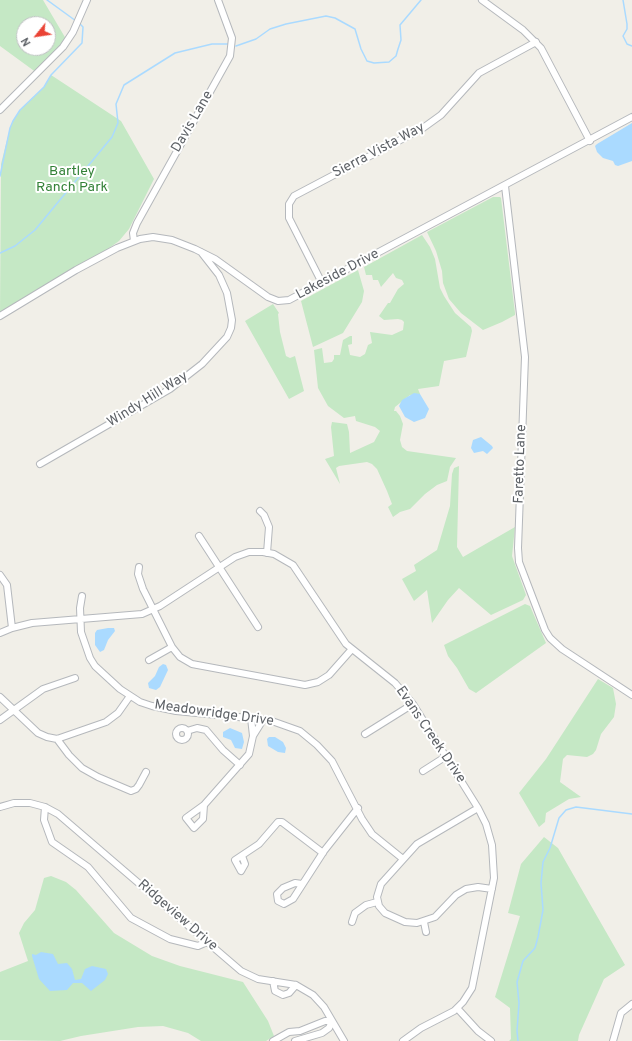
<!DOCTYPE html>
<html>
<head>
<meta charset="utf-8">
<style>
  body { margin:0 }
  #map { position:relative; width:632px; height:1041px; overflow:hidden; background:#f1efe8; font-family:Overpass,sans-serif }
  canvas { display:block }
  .north { position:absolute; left:16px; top:16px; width:40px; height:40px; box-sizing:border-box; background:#fff; border:1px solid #bfc1c3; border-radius:50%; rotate:240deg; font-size:11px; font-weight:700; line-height:16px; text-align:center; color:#5f6368 }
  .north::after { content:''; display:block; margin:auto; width:14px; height:18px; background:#ea4335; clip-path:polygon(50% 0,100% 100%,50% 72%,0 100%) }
</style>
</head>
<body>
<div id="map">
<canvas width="632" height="1041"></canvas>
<div class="north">N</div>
</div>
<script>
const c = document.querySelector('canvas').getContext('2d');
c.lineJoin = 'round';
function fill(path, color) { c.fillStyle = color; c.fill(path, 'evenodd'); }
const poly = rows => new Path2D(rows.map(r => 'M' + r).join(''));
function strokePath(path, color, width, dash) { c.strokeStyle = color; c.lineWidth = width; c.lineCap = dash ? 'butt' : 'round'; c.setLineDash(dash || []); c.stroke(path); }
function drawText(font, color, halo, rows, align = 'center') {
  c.font = font + ' Overpass,sans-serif'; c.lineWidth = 4; c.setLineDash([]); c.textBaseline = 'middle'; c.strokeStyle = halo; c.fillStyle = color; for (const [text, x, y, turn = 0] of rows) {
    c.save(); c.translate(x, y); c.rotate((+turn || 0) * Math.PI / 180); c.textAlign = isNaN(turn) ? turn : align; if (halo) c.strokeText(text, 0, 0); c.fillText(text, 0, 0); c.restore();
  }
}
fill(poly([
  [0,0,43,0,66,39,37,73,0,46],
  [24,24,48,24,48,48,24,48],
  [51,75,121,121,154,179,129,229,119,241,98,256,0,314,1,164,10,128,13,121,20,110,44,87],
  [493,197,500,197,501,198,515,313,515,315,502,322,483,330,461,313,449,299,443,283,442,271,436,251,427,232],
  [422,235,430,247,435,259,440,288,444,296,455,313,471,327,472,331,466,357,444,361,439,386,418,389,420,394,410,395,395,407,394,411,396,411,400,416,403,424,400,440,402,447,407,451,456,458,450,467,447,481,437,485,425,494,410,509,400,512,393,517,388,507,392,504,387,491,377,469,372,464,367,462,339,466,336,468,340,484,325,459,334,456,331,427,332,422,347,424,349,432,350,453,374,442,380,431,375,427,356,421,355,416,344,418,328,406,318,388,314,350,322,348,324,363,332,362,334,359,334,355,340,355,343,340,350,336,352,336,352,344,348,345,350,355,360,357,365,354,368,345,372,343,370,332,392,335,403,330,404,322,402,320,398,319,384,320,379,316,388,303,390,303,398,289,404,284,402,280,396,278,393,273,381,287,378,280,373,280,372,275,366,275,364,267],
  [358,270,364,291,362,302,343,333,313,347,301,301],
  [273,304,279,313,278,314,280,332,286,356,290,358,295,356,304,391,289,399,245,321],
  [459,466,457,547,463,557,515,527,512,556,526,595,523,600,491,615,459,588,448,600,432,623,427,590,414,601,402,579,416,571,414,565,437,550,450,506,452,474,454,468],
  [525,604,530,606,546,643,476,693,469,689,457,668,448,656,444,645],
  [598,679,613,688,616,704,614,717,601,734,596,750,593,754,587,757,567,755,563,759,560,782,581,797,569,799,546,813,545,822,539,827,519,793,546,759],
  [544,837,558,848,625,965,604,979,579,1035,578,1041,509,1041,511,1039,510,1008,495,997,520,916,508,913,521,864],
  [51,876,66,882,76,890,114,933,152,956,180,966,243,982,268,1021,274,1036,266,1041,201,1041,188,1033,163,1026,138,1027,81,1036,60,1041,0,1040,0,972,28,961,19,933,24,923,35,910,44,878]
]), '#c5e8c5');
fill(poly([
  [632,123,632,161,618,166,615,165,613,161,603,158,597,152,595,146,597,144],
  [414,393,420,394,429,409,425,418,414,422,405,417,399,406,402,400],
  [481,437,492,446,493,448,487,454,483,451,474,453,471,448,473,440],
  [108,628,114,628,115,631,108,640,104,650,100,652,95,645,95,633,97,630],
  [163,664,166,665,168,670,160,687,156,690,149,688,148,683,155,676,159,667],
  [230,728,242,733,244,742,242,749,235,748,231,740,223,737,223,732],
  [269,737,275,737,283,742,286,748,285,753,278,752,268,746,267,739],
  [41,952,53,954,58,964,67,963,72,969,75,980,81,979,85,969,92,966,106,969,108,974,105,980,91,991,82,983,73,983,67,990,50,991,39,979,32,956,32,954,36,955]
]), '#aadaff');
strokePath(poly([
  [47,0,76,21],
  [623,0,627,24,627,29,623,36,627,44,632,46],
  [236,46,256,39,270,29,286,24,326,16,335,18,355,29,361,49,367,61,374,63,389,62,396,56,398,49,401,40,400,25,421,0],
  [0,176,10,128,13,121,20,110,44,87,51,75,82,43,83,27,79,23],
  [0,253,15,246,35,230,112,137,118,123,116,104,124,85,175,53,212,44,229,44],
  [518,1041,517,1031,519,1003,517,982,523,961,535,948,538,937,543,910,541,883,543,862,550,848,559,818,566,810,576,807,632,814]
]), '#aadaff', 1.5);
const minor = poly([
  [482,0,523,30,541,48,590,141],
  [0,110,63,47,73,32,87,0],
  [505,186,525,357,518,548,519,562,545,630,550,638,562,649,632,695],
  [134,241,133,233,137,223,230,56,232,38,218,0],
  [322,283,289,218,289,204,294,196,423,128,441,115,479,73,536,42],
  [0,316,76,270,117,248,140,239,153,237,172,240,195,249,215,259,268,297,278,301,289,300,632,117],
  [40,464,170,389,202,364,227,337,231,328,232,320,227,293,219,275,201,252],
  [260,511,264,515,269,527,267,553],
  [199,536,258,627],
  [139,567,138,574,143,589,172,647,180,657,192,664,305,685,318,682,329,675,352,649],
  [0,575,7,585,12,628],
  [82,596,80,608,81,632,90,658,95,666,120,689,140,702,152,706,176,711,269,720,300,731,317,745,332,761,362,819,372,834,403,859],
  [0,633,12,628,32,623,142,614,160,606,235,557,249,552,263,552,274,554,293,565,346,644,395,683,413,704,478,808,486,824,492,845,494,878,472,988,463,1002,454,1011,421,1028,403,1041],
  [149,660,172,647],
  [0,697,38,733,47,737,57,739,106,722,118,713,130,696],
  [0,720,43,689,75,678],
  '176 734a6 6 0 1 1 12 0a6 6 0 1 1-12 0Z',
  [187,731,197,728,206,730,223,750,240,765],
  [365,734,413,704],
  [253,736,263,720],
  [57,739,69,755,82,768,98,777,131,791,136,789,139,785,146,772],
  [423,771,445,757],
  [204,805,203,819,194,828,186,818,204,805,249,754,253,736,251,718],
  [0,807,14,803,30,803,45,807,58,814,241,971,258,979,296,985,313,995,324,1007,344,1041],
  [45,807,44,820,52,842,88,867,131,918,170,939,198,946,207,942],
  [478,808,417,844,381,884,377,897,379,906,385,913,405,922,417,923,435,917,456,895,466,889,478,887,492,889],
  [242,856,245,864,241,871,235,860,259,844,278,822,282,822,323,853],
  [302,884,295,883,283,888,277,894,278,901,284,904,293,899,324,851,358,808],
  [352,922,355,913,366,905,377,902],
  [424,922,426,932],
  [273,981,275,991,283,995,289,993,296,985],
  [457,1008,478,1031,491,1041],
  [273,1041,289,1032,300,1031,325,1021,332,1021,329,1028,322,1033,295,1041],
  [613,1041,621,1013,632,1004]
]);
strokePath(minor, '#b5b8bc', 8);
strokePath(minor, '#fff', 6);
drawText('14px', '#5f6368', '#fff', [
  ["Davis Lane",193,122,-60],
  ["Sierra Vista Way",379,151,-28],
  ["Lakeside Drive",338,275,-28],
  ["Windy Hill Way",148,400,-32],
  ["Faretto Lane",521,464,-88],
  ["Meadowridge Drive",214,714,8],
  ["Evans Creek Drive",430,735,56],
  ["Ridgeview Drive",177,916,41]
]);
drawText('14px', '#348238', '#fff', [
  ["Bartley",72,172],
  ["Ranch Park",72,188]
]);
</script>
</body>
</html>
